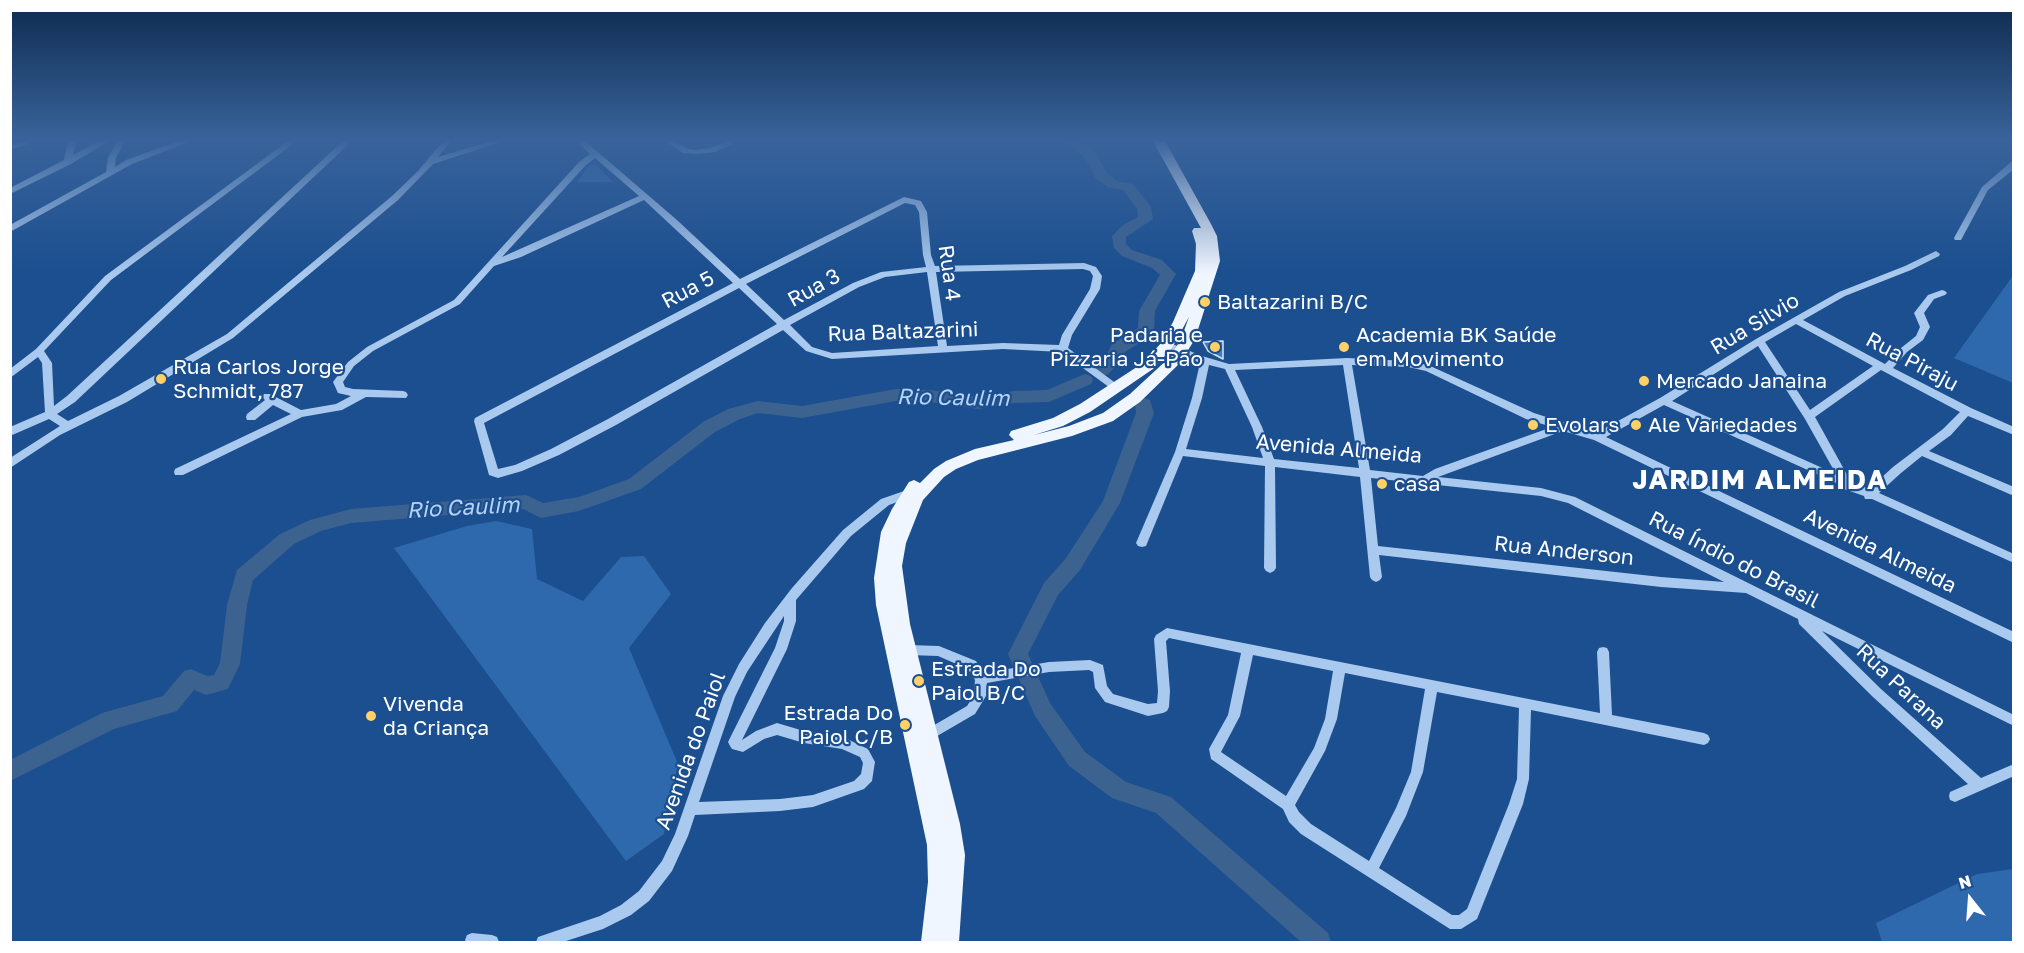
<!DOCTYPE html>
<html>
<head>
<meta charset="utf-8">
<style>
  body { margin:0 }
  #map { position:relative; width:2024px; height:953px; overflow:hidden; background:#1b4f8f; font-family:"Golos Text",sans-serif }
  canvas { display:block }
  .frame { position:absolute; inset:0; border:12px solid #fff; pointer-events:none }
  .north { position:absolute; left:1940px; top:869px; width:60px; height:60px; -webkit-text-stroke:4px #1b4f8f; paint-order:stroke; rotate:343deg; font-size:16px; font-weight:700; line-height:24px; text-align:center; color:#fff }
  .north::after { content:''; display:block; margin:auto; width:21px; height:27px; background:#fff; clip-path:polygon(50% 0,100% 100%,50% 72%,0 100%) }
</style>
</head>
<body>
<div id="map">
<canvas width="2024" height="953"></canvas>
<div class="frame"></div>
<div class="north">N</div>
</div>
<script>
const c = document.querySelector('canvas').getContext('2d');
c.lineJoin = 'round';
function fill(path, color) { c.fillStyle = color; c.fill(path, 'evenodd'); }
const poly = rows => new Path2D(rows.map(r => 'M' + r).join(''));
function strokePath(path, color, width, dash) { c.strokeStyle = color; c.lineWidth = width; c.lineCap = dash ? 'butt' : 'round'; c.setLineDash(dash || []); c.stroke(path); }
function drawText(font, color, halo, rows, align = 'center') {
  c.font = font + ' "Golos Text",sans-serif'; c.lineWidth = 4.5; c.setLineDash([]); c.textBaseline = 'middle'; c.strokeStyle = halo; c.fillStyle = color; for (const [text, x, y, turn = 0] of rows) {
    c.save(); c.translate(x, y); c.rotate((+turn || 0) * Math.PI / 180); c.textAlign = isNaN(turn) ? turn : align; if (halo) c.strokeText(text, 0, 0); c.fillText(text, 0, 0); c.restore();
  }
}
fill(poly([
  [593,164,597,166,613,182,577,182,588,166],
  [2012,277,2014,278,2013,383,1954,358],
  [496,521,532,529,537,579,583,601,621,557,644,556,671,594,629,648,678,764,664,834,626,861,394,548,467,526],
  [2013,869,2013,942,1882,942,1876,923,1977,874]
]), '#2e69ad');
fill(poly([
  [1064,141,1080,141,1095,152,1107,173,1117,181,1133,184,1151,207,1153,219,1126,237,1126,244,1132,250,1162,260,1176,274,1155,311,1154,331,1152,335,1125,352,1119,363,1108,374,1102,376,1096,374,1094,370,1106,356,1112,344,1138,328,1139,311,1160,275,1152,268,1122,256,1114,248,1112,236,1123,225,1138,217,1137,208,1123,190,1108,187,1096,179,1084,157,1064,141],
  [1085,374,1091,376,1093,380,1091,384,1049,402,1014,403,978,409,930,402,896,401,802,418,758,413,740,419,715,432,641,489,579,511,541,518,523,509,486,512,351,523,321,531,294,544,253,580,247,605,240,664,228,689,206,695,194,690,177,711,114,729,10,781,10,760,102,713,163,696,184,671,191,669,207,676,214,675,220,663,227,605,237,570,280,534,310,520,351,509,526,495,543,503,579,497,629,479,703,422,728,409,758,401,802,406,896,389,930,390,978,397,1014,391,1047,390,1085,374],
  [1144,398,1150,400,1154,413,1120,503,1080,570,1058,595,1028,654,1050,703,1085,752,1126,782,1171,797,1328,933,1331,942,1301,942,1156,813,1112,798,1069,766,1035,716,1008,654,1044,583,1066,558,1103,501,1136,413,1135,404,1138,400,1144,398]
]), '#3c6290');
const building = poly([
  [1223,341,1223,359,1208,351,1203,342,1223,341]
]);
fill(building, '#4478b7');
strokePath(building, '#cfe3fa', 1.5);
fill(poly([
  [25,141,37,141,10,150,10,145,25,141],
  [68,141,76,141,73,155,99,141,109,141,71,164,10,194,10,188,64,160,68,141],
  [117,141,125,141,116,158,115,167,126,160,179,141,191,141,132,164,10,232,10,225,106,172,108,158,117,141],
  [288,141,297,141,111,280,44,351,52,363,54,406,67,396,343,141,352,141,75,402,57,414,68,421,119,396,227,334,392,196,418,171,443,141,451,141,438,157,491,141,504,141,433,164,398,200,233,338,127,402,60,435,10,468,10,458,60,426,49,419,10,436,10,427,45,412,42,363,38,357,10,378,10,369,36,349,105,276,288,141],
  [576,141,585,141,677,220,740,279,904,197,921,201,927,212,931,255,935,266,1084,263,1096,267,1102,276,1100,289,1072,335,1068,348,1121,387,1116,391,1113,390,1061,352,1003,349,832,359,806,351,783,330,616,425,559,455,522,471,498,478,489,475,474,421,475,418,733,283,644,200,521,257,494,266,460,304,373,351,354,366,343,382,345,387,353,389,403,391,406,392,408,395,406,398,366,397,342,410,302,417,183,475,175,475,174,472,175,469,291,414,273,405,255,420,247,420,246,417,247,414,265,400,262,397,264,394,270,394,301,410,336,404,351,396,338,393,333,382,348,362,367,347,454,300,579,162,590,154,576,141],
  [595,158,639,196,502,257,585,166,595,158],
  [905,203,915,205,919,212,923,255,926,267,881,272,853,283,784,320,746,284,905,203],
  [1083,269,1090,271,1093,276,1090,289,1062,335,1059,345,1003,343,947,346,936,272,1083,269],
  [927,272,938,346,832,353,812,347,790,325,859,287,885,277,927,272],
  [739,288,777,324,608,419,551,449,515,465,498,469,484,423,739,288],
  [665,141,675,141,688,149,696,150,710,148,727,141,736,142,715,152,696,154,683,153,665,141],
  [2011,162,2014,162,2014,169,1988,190,1961,240,1955,240,1954,238,1982,187,2011,162],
  [1936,251,1940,254,1939,256,1911,270,1845,296,1803,320,1885,364,1901,348,1916,336,1920,327,1914,313,1928,295,1942,290,1945,291,1947,293,1945,295,1934,299,1924,313,1930,327,1923,340,1907,352,1893,368,1971,408,2014,427,2014,435,1968,416,1951,435,1929,451,2014,487,2014,496,1922,456,1901,473,1879,493,2014,554,2014,563,1872,499,1865,499,1864,496,1844,489,1843,486,1664,405,1606,437,2014,632,2014,643,1594,440,1563,431,1438,477,1541,488,1575,497,2014,715,2014,726,1822,631,1881,689,1981,778,2014,764,2014,776,1955,802,1950,800,1949,796,1950,792,1968,784,1873,697,1799,624,1798,619,1746,593,1661,587,1379,555,1382,577,1380,580,1376,582,1372,580,1370,577,1360,477,1275,467,1276,568,1274,571,1270,573,1266,571,1264,568,1265,466,1183,456,1146,546,1142,547,1138,546,1136,543,1175,452,1192,398,1200,363,1164,347,1162,345,1164,343,1170,343,1202,356,1229,364,1347,358,1408,361,1428,365,1534,413,1596,433,1660,398,1756,339,1839,292,1905,266,1936,251],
  [1796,324,1873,366,1810,410,1765,342,1796,324],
  [1758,346,1805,419,1836,474,1672,401,1758,346],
  [1209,365,1225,369,1252,427,1263,458,1186,449,1202,398,1209,365],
  [1343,365,1359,468,1274,459,1262,427,1235,370,1343,365],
  [1352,365,1408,367,1426,371,1526,419,1552,427,1435,469,1423,476,1370,470,1352,365],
  [1881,370,1960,412,1943,429,1893,467,1869,489,1850,480,1815,417,1881,370],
  [1371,478,1541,496,1568,503,1724,582,1661,577,1378,546,1371,478],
  [907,490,911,491,912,494,911,497,889,505,851,536,796,600,796,621,787,649,742,740,756,731,777,723,804,731,843,737,868,749,875,762,872,781,864,789,813,807,780,811,695,815,688,836,672,871,649,901,631,915,603,929,563,942,536,942,538,937,600,916,621,905,639,891,662,861,675,834,723,696,739,664,765,623,792,588,843,530,881,499,907,490],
  [784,616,784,621,775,648,728,742,730,746,732,749,743,752,764,739,777,735,804,743,842,749,860,757,863,763,861,774,854,781,813,795,780,799,699,802,735,697,747,672,784,616],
  [1167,628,1600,713,1597,652,1599,648,1603,647,1607,648,1609,652,1612,715,1704,733,1708,735,1710,739,1708,743,1704,745,1531,710,1529,779,1523,804,1477,919,1461,929,1450,929,1301,834,1289,822,1283,809,1211,759,1209,749,1228,715,1241,653,1169,638,1166,641,1170,691,1169,707,1167,711,1163,713,1148,716,1105,702,1095,688,1093,672,1089,670,1049,672,987,683,986,696,975,714,932,739,928,741,924,739,922,735,924,731,967,706,974,695,975,680,968,669,938,656,908,655,904,654,902,650,904,646,908,645,939,646,976,661,984,673,1049,662,1090,660,1103,665,1107,686,1113,694,1148,704,1157,703,1158,691,1154,639,1156,635,1167,628],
  [1253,655,1333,671,1325,719,1314,748,1286,796,1221,752,1240,716,1253,655],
  [1345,673,1425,689,1411,772,1396,808,1369,861,1311,824,1299,812,1295,805,1325,751,1337,719,1345,673],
  [1437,692,1519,708,1517,779,1509,804,1467,909,1459,915,1452,915,1379,868,1406,816,1423,772,1437,692],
  [472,933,492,935,497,937,499,942,466,942,465,940,467,935,472,933]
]), '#a9c9ee');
fill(poly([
  [1153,141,1165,141,1211,224,1217,236,1220,261,1195,339,1180,363,1140,402,1113,421,1072,436,978,460,956,469,944,477,923,500,906,543,902,566,910,624,960,824,965,855,959,942,921,942,928,882,927,845,876,605,874,578,881,532,892,509,909,482,914,480,920,483,934,469,946,461,975,449,1014,440,1009,435,1011,431,1053,418,1080,404,1143,363,1162,342,1173,322,1195,271,1196,244,1192,231,1194,228,1201,228,1153,141],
  [1189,317,1181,339,1170,357,1130,394,1103,413,1069,426,1034,435,1063,426,1090,412,1153,369,1172,348,1189,317]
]), '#f0f6ff');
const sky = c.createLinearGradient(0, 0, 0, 274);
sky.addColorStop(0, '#0f2b4f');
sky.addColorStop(0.51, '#39639b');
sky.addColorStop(1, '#39639b00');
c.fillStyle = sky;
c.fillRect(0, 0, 2024, 274);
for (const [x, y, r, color] of [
  [1205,302,6,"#ffd166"],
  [1215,347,6,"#ffd166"],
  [1344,347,6,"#ffd166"],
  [161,379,6,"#ffd166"],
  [1644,381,6,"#ffd166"],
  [1533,425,6,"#ffd166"],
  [1636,425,6,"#ffd166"],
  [1382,484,6,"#ffd166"],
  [919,681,6,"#ffd166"],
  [371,716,6,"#ffd166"],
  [905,725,6,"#ffd166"]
]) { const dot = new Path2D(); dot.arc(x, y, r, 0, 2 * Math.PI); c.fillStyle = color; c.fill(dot); strokePath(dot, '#1b4f8f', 2); }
drawText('21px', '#fff', '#1b4f8f', [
  ["Rua 4",949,273,82],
  ["Rua 3",814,288,-29],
  ["Rua 5",688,290,-28],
  ["Rua Silvio",1755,324,-31],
  ["Rua Baltazarini",903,332,-2],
  ["Rua Piraju",1912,362,28],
  ["Avenida Almeida",1339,449,5],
  ["Rua Anderson",1564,551,6],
  ["Avenida Almeida",1880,551,26],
  ["Rua Índio do Brasil",1734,560,27],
  ["Rua Parana",1901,687,43],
  ["Avenida do Paiol",691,751,-70]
]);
drawText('21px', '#fff', '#1b4f8f', [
  ["Baltazarini B/C",1217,302],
  ["Padaria e",1203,335,"right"],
  ["Pizzaria Já-Pão",1203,359,"right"],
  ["Academia BK Saúde",1356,335],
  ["em Movimento",1356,359],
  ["Rua Carlos Jorge",173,367],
  ["Schmidt, 787",173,391],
  ["Mercado Janaina",1656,381],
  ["Evolars",1545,425],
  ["Ale Variedades",1648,425],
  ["casa",1394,484],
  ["Estrada Do",931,669],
  ["Paiol B/C",931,693],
  ["Vivenda",383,704],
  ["da Criança",383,728],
  ["Estrada Do",893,713,"right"],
  ["Paiol C/B",893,737,"right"]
], 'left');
drawText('italic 22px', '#b5d3f5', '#1b4f8f', [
  ["Rio Caulim",953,398,1],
  ["Rio Caulim",463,508,-3]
]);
c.letterSpacing = '1.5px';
drawText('bold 27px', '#fff', '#1b4f8f', [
  ["JARDIM ALMEIDA",1760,480]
]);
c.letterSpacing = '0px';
</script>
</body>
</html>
